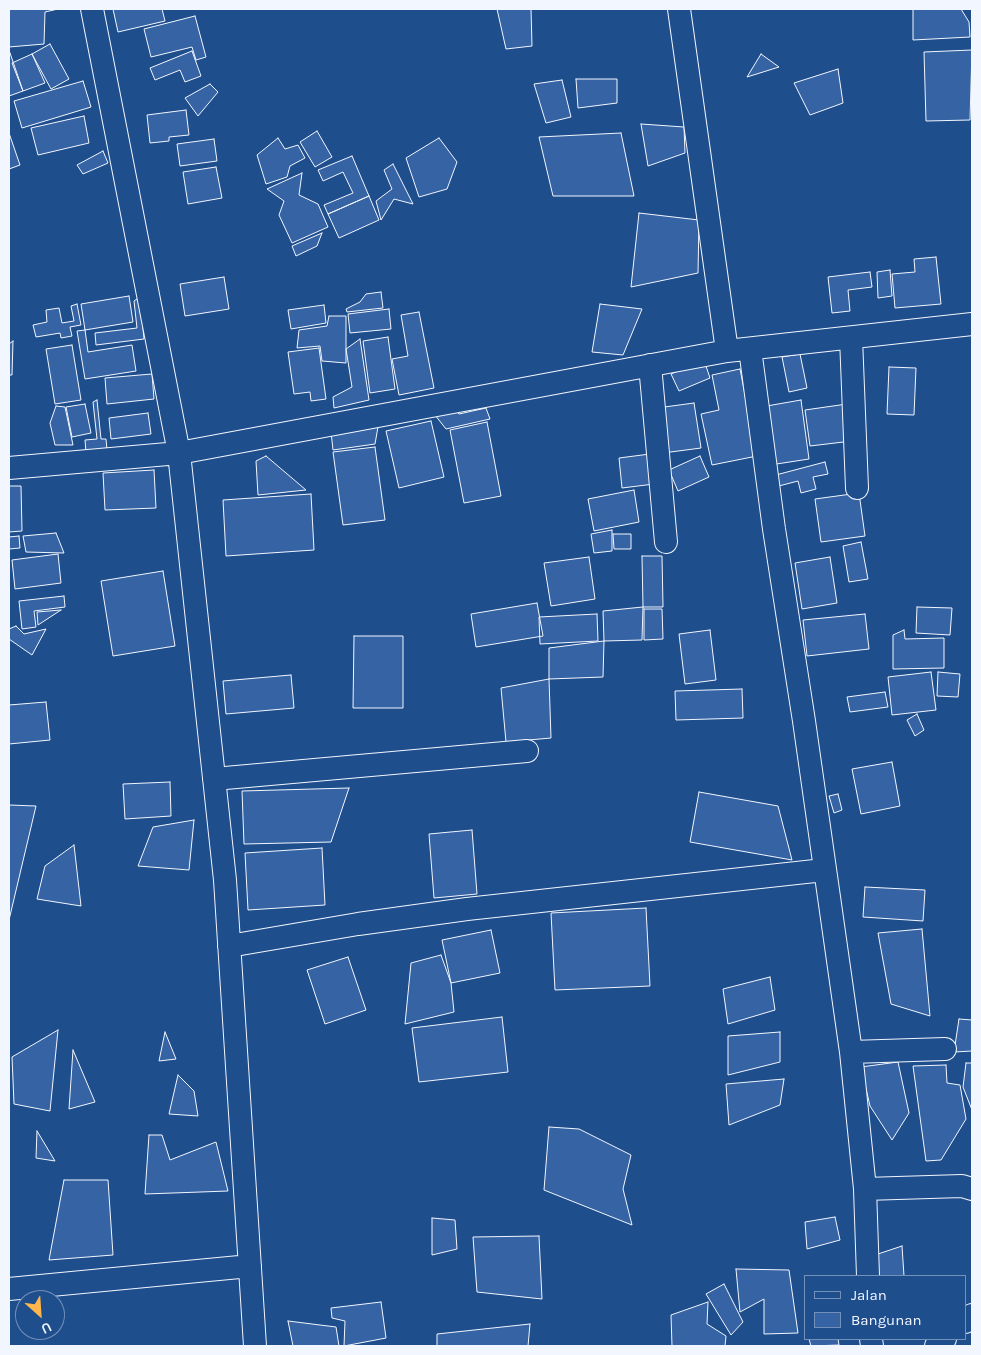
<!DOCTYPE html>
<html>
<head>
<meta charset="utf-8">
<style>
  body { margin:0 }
  #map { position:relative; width:981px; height:1355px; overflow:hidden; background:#1f4e8c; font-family:Karla,sans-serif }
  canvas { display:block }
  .frame { position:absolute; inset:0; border:10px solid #f2f6ff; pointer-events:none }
  .legend { position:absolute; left:804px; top:1275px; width:162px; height:65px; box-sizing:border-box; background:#1f4e8c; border:1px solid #7391ba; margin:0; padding:6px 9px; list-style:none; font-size:15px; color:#f2f6ff }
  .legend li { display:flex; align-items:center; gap:10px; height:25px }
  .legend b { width:25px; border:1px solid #7391ba }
  .north { position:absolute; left:15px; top:1290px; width:50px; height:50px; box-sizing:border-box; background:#1f4e8c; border:1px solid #7391ba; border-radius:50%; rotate:154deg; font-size:14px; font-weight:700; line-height:20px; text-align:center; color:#f2f6ff }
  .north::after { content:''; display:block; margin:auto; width:18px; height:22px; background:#ffb74d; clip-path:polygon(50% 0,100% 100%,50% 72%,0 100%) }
</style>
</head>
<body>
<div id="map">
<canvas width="981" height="1355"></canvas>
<div class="frame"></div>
<ul class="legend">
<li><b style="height:6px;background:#1f4e8c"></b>Jalan</li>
<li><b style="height:14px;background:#3563a3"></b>Bangunan</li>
</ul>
<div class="north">U</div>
</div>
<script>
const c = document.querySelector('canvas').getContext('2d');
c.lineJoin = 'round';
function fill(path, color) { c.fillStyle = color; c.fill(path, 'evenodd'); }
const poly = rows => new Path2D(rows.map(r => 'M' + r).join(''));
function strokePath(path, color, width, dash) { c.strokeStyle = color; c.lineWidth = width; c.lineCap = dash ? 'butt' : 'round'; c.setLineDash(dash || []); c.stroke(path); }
const building = poly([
  [9,9,58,9,45,12,44,44,9,47,9,9],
  [113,9,162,9,165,21,118,32,113,9],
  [497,9,531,9,532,46,506,49,497,9],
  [913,9,961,9,969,22,970,37,913,40,913,9],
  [195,16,206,57,196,60,192,47,151,57,144,29,195,16],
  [50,44,69,79,51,89,32,54,50,44],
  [9,50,23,91,9,96,9,50],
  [972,50,970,120,926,121,924,52,972,50],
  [192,51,201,76,185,82,180,70,155,80,150,68,192,51],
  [32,54,45,83,23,91,12,63,32,54],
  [761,54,779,67,747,77,761,54],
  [838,69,843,103,810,115,794,83,838,69],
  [576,79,617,79,617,103,578,108,576,79],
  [562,80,571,117,546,123,534,84,562,80],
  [83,81,91,107,22,128,14,101,83,81],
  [210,84,218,92,198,116,185,98,210,84],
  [186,110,189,135,169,137,169,141,150,143,147,115,186,110],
  [84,116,89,143,38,155,31,128,84,116],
  [641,124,684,127,685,153,648,166,641,124],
  [317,131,332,157,315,167,300,142,317,131],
  [9,133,20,165,9,169,9,133],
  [621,133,634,196,553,196,539,137,621,133],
  [278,138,285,149,298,145,305,158,290,166,287,177,266,184,257,155,278,138],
  [439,138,457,162,447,189,419,197,406,158,439,138],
  [214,139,217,161,180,166,177,144,214,139],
  [103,151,108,163,83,174,77,165,103,151],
  [352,156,369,196,328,214,324,205,353,193,343,172,323,181,318,170,352,156],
  [393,164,413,204,394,199,381,220,376,201,392,189,384,170,393,164],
  [216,167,222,198,188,204,183,172,216,167],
  [302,173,299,195,318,204,328,227,292,243,279,215,284,201,267,189,302,173],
  [369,196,379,220,339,238,328,214,369,196],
  [639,213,699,220,698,273,631,287,639,213],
  [322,233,317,246,296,256,292,246,322,233],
  [936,257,941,304,895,308,892,274,915,272,914,259,936,257],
  [890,270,892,296,878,298,877,272,890,270],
  [870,272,872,287,848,290,850,311,832,313,828,277,870,272],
  [224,277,229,309,185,316,180,284,224,277],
  [381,292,383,308,347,312,346,309,360,302,366,294,381,292],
  [129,296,133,322,85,330,81,304,129,296],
  [140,297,144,339,96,345,95,333,137,328,134,301,140,297],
  [77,304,81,325,70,327,72,336,61,338,60,333,36,337,33,325,47,322,46,310,59,308,62,323,74,321,71,306,77,304],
  [600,304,642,309,623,355,592,352,600,304],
  [324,305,326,323,291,329,288,310,324,305],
  [389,309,391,329,350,333,348,314,389,309],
  [419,312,434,388,399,395,392,359,408,356,401,315,419,312],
  [329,316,346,316,346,363,322,361,320,346,297,348,299,330,327,326,329,316],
  [85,330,88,352,132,345,136,371,85,379,77,331,85,330],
  [388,337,395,389,370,393,363,341,388,337],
  [360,339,369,400,334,408,333,397,352,387,346,349,360,339],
  [13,341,12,375,9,375,9,344,13,341],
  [72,345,81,400,55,404,46,349,72,345],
  [319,348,326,399,311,401,310,392,294,394,288,352,319,348],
  [800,354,807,388,789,392,782,357,800,354],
  [704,360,710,378,679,391,671,374,704,360],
  [889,367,916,368,914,415,887,414,889,367],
  [740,369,757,456,712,465,701,414,719,410,712,375,740,369],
  [152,374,154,399,107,404,105,378,152,374],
  [97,400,101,439,106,439,107,450,86,452,85,440,97,439,93,402,97,400],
  [801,400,809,459,770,465,761,407,801,400],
  [694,403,701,448,663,453,657,408,694,403],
  [85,404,91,433,72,437,66,407,85,404],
  [847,404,852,441,810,446,805,410,847,404],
  [56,406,65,407,73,445,55,445,50,423,56,406],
  [452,406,459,414,486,408,490,419,446,429,431,410,452,406],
  [148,413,151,434,111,439,109,418,148,413],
  [431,421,444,477,399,488,386,431,431,421],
  [487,422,501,496,464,503,450,430,487,422],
  [378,427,375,444,333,450,331,432,378,427],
  [375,447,385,520,343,525,333,452,375,447],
  [650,454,654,484,622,488,619,458,650,454],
  [266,456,306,490,258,495,256,461,266,456],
  [700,456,709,477,678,491,669,470,700,456],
  [825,462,828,474,813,477,816,489,801,493,798,481,775,487,772,476,825,462],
  [154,470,156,508,105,510,103,473,154,470],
  [9,486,21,486,22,531,9,532,9,486],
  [634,490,639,522,594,531,588,499,634,490],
  [859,493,865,536,821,542,815,499,859,493],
  [311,494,314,550,226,556,223,500,311,494],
  [612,530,612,551,594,553,591,534,612,530],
  [56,533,64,553,26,552,23,536,56,533],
  [613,534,631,534,631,549,614,549,613,534],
  [19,536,20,548,9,549,9,537,19,536],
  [861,542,868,579,849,582,843,546,861,542],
  [58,554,61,583,15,589,12,560,58,554],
  [642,556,662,556,663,607,643,607,642,556],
  [589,557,595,599,551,606,544,563,589,557],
  [830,557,837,603,802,609,795,563,830,557],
  [163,571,175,646,113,656,101,581,163,571],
  [64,596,65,607,34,611,36,627,22,629,19,601,64,596],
  [537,603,543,636,476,647,471,614,537,603],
  [643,607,642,640,604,641,603,611,643,607],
  [917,607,952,608,950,635,916,633,917,607],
  [644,609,662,609,663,639,644,640,644,609],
  [61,610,38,625,37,612,61,610],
  [597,614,598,641,540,644,539,617,597,614],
  [865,614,869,649,807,656,803,620,865,614],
  [16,626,24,634,46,629,32,655,9,639,9,629,16,626],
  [710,630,716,680,685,684,679,634,710,630],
  [904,630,905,639,944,638,944,668,893,669,893,635,904,630],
  [354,636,403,636,403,708,353,708,354,636],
  [604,641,603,677,549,679,549,648,604,641],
  [931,672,936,710,892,715,888,677,931,672],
  [938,672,960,674,958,697,937,696,938,672],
  [291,675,294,708,226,714,223,681,291,675],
  [549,679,551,738,506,742,501,688,549,679],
  [742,689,743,718,676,720,675,691,742,689],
  [885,692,888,707,850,712,847,697,885,692],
  [46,702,50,740,9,744,9,705,46,702],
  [917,714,924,730,915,736,907,720,917,714],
  [892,762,900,806,861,814,852,769,892,762],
  [170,782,171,816,125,819,123,784,170,782],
  [349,788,331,842,244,844,242,791,349,788],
  [699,792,778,806,792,860,690,842,699,792],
  [838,794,842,810,834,813,829,796,838,794],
  [9,805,36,806,9,920,9,805],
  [194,820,189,870,138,866,153,827,194,820],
  [472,830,477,894,434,898,429,834,472,830],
  [74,845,81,906,37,899,45,866,74,845],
  [322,848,325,905,248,910,245,853,322,848],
  [865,887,925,890,923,921,863,917,865,887],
  [646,908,650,986,555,990,551,913,646,908],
  [922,929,930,1016,891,1004,878,933,922,929],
  [491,930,500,973,451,983,442,940,491,930],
  [441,955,451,983,454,1012,405,1024,411,963,441,955],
  [348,957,366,1010,325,1024,307,970,348,957],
  [770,977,775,1010,728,1024,723,989,770,977],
  [502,1017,508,1072,419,1082,412,1028,502,1017],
  [959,1019,972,1020,972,1051,954,1052,959,1019],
  [58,1030,50,1111,14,1104,12,1057,58,1030],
  [165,1032,176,1059,159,1061,165,1032],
  [780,1032,780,1062,728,1075,728,1036,780,1032],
  [73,1050,95,1102,69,1109,73,1050],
  [898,1062,909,1113,892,1140,870,1106,861,1067,898,1062],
  [966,1063,972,1063,972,1110,963,1087,966,1063],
  [946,1065,947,1083,960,1085,966,1119,941,1160,926,1161,913,1066,946,1065],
  [178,1075,194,1091,198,1116,169,1114,178,1075],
  [784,1079,780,1105,729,1125,726,1084,784,1079],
  [549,1127,579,1129,631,1155,623,1189,632,1225,544,1190,549,1127],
  [37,1131,55,1161,36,1158,37,1131],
  [149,1135,162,1135,170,1160,216,1142,228,1191,145,1194,149,1135],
  [64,1180,108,1180,113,1255,49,1260,64,1180],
  [835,1217,840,1240,807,1249,805,1222,835,1217],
  [432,1218,455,1220,457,1249,432,1255,432,1218],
  [539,1236,542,1299,477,1292,473,1237,539,1236],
  [902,1246,904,1276,877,1276,875,1255,902,1246],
  [736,1269,789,1270,798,1333,764,1334,764,1299,740,1312,736,1269],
  [724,1284,743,1322,731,1335,706,1294,724,1284],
  [381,1302,386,1338,344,1346,345,1321,332,1318,331,1308,381,1302],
  [708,1302,707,1324,726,1336,725,1346,672,1346,671,1315,708,1302],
  [288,1321,336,1327,339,1346,293,1346,288,1321],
  [530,1324,528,1346,437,1346,437,1334,530,1324],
  [809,1339,838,1339,839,1345,811,1346,809,1339]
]);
fill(building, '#3563a3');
strokePath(building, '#f2f6ff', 1);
const street = poly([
  [92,9,179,453,225,880,255,1346],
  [679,9,727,351],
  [851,338,857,488],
  [750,349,774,529,804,721,851,1052,865,1189,868,1276],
  [650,365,666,542],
  [9,468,179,453,727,351,972,324],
  [214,779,527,751],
  [229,946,358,924,467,909,824,870],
  [851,1052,945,1049],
  [865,1189,962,1186,972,1189],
  [9,1289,250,1266],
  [965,1322,972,1315],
  [871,1339,872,1346],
  [936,1346,945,1339]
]);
strokePath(street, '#f2f6ff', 24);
strokePath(street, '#1f4e8c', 22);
</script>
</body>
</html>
